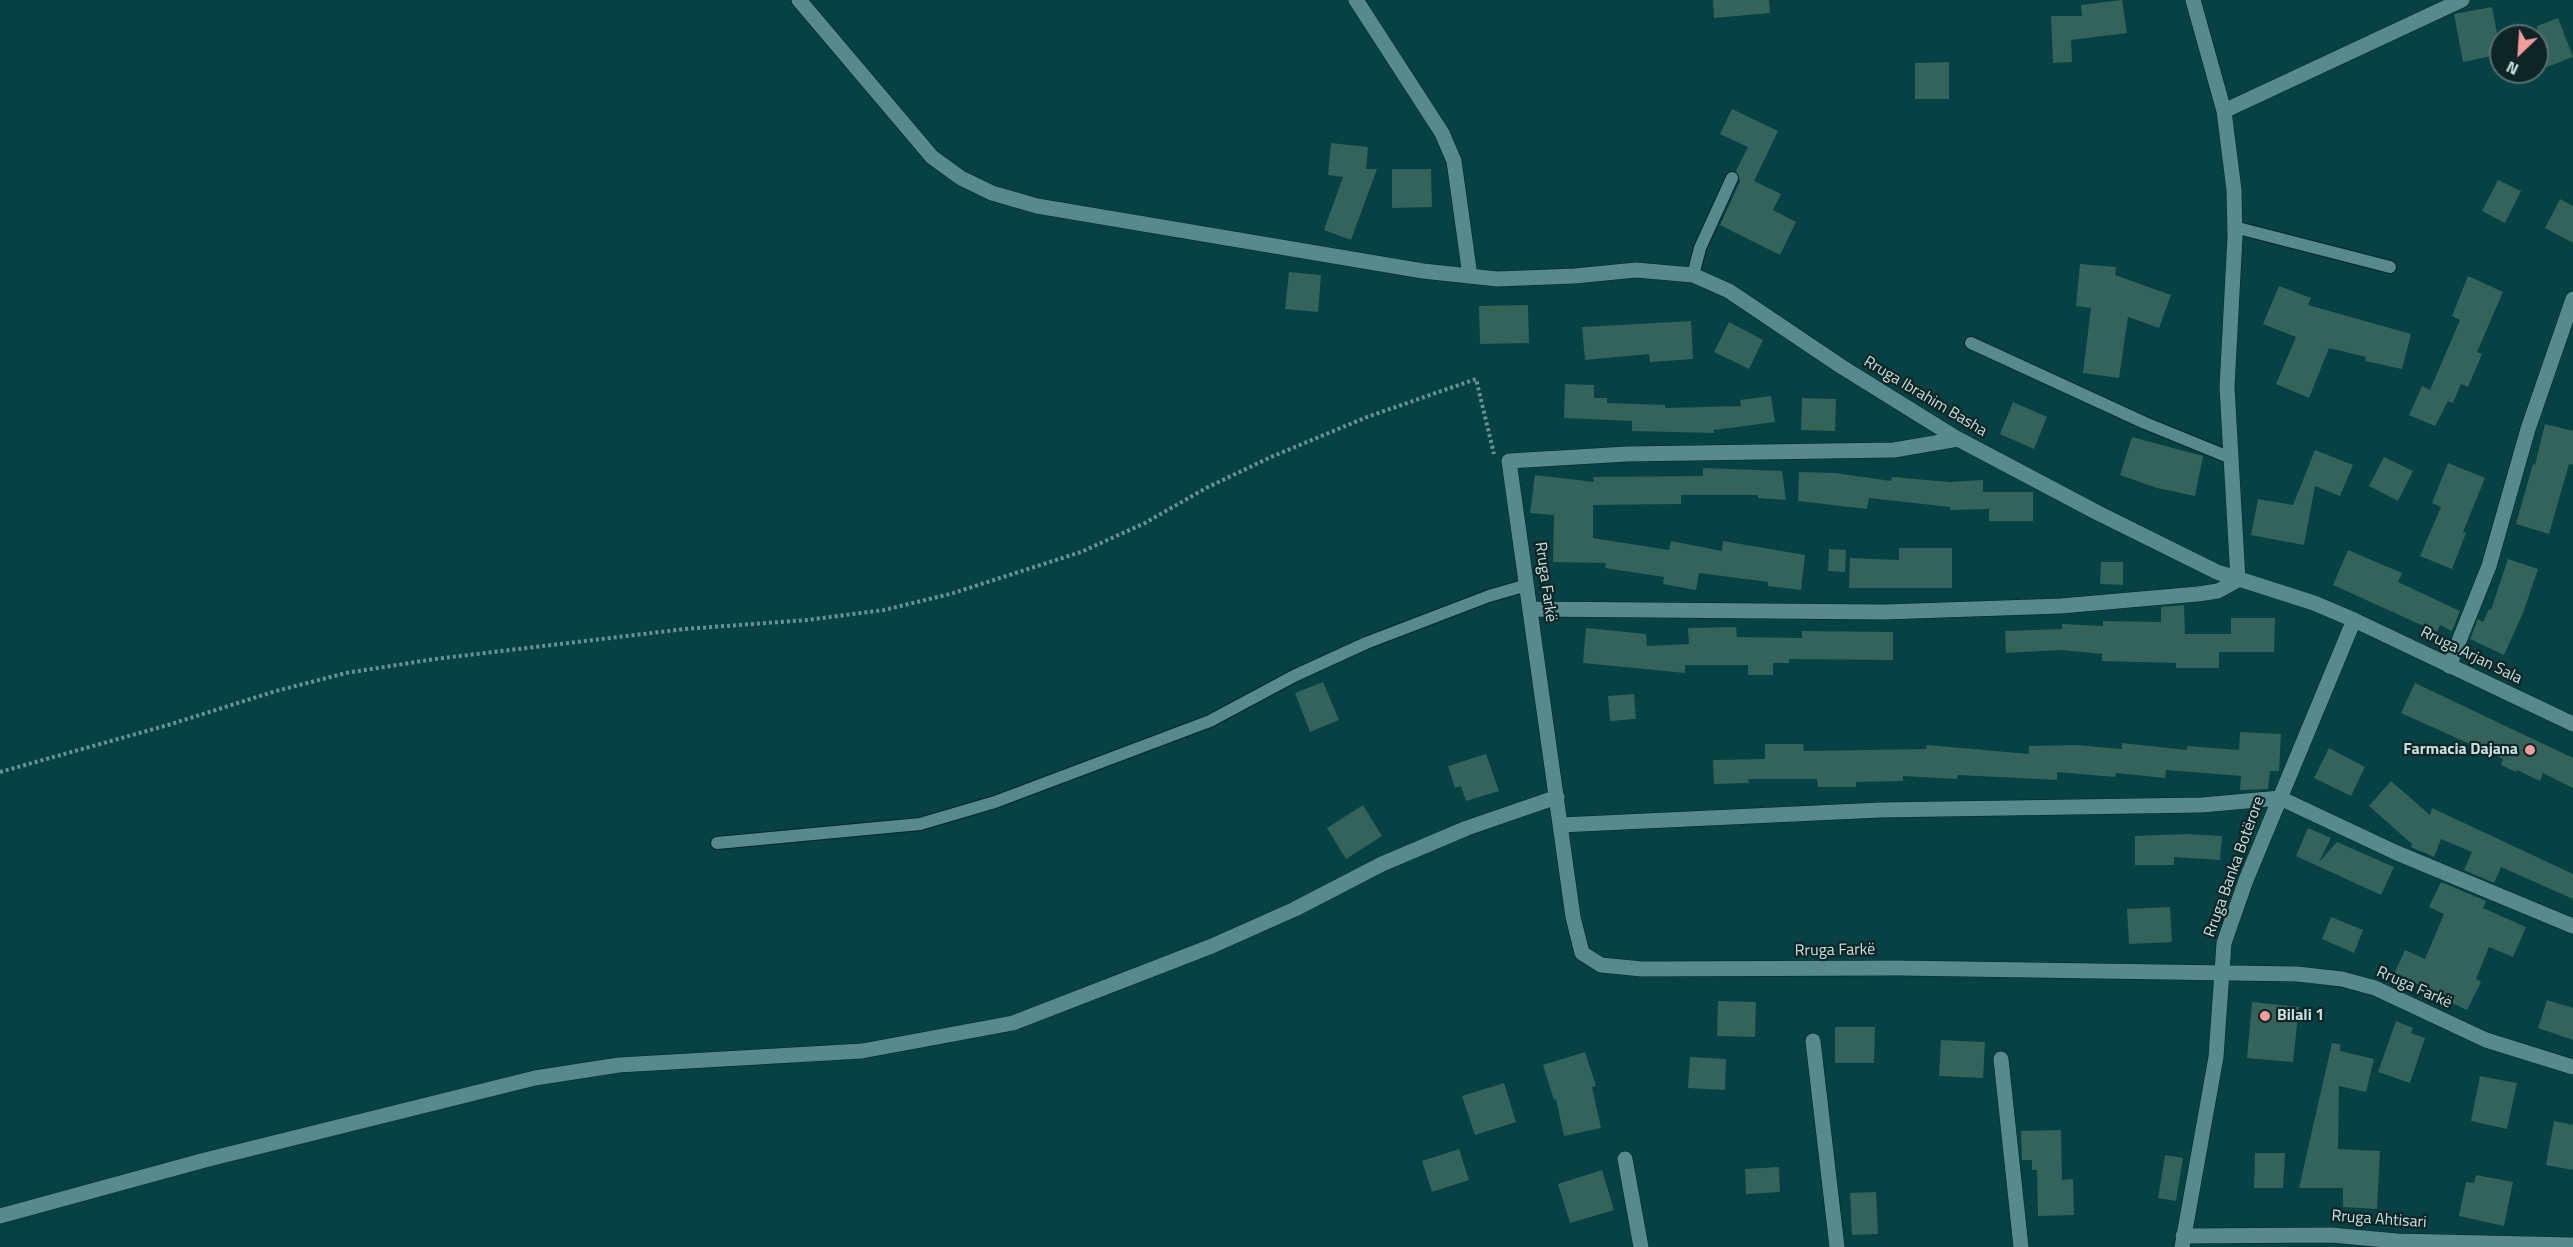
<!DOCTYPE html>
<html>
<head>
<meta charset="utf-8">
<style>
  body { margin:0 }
  #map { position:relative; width:2573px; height:1247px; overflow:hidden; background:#064143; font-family:"Titillium Web",sans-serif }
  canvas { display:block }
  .north { position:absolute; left:2489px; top:24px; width:60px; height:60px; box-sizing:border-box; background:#0e2425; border:2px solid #586f70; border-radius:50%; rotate:205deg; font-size:16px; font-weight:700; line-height:24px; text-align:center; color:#c6e0e1 }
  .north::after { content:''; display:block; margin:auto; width:21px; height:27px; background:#f59b9c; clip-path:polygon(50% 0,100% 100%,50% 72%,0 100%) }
</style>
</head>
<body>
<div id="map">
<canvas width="2573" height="1247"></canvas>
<div class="north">N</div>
</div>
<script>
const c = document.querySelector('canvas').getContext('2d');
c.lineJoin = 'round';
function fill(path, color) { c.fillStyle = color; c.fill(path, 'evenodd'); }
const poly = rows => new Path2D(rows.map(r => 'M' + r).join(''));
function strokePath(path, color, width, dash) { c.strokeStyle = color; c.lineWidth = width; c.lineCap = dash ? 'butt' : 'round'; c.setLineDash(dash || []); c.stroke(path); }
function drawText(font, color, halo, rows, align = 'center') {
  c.font = font + ' "Titillium Web",sans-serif'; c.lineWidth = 4.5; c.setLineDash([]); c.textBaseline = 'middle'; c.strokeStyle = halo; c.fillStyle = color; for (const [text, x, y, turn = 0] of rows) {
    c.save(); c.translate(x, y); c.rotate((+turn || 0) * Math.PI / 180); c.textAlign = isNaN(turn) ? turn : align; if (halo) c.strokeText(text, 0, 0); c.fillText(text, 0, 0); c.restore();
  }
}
fill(poly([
  [1713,0,1769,0,1770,13,1714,18],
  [2122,0,2127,33,2071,40,2072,62,2053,63,2051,16,2082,16,2081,5],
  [2492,7,2501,54,2463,62,2454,14],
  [2558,18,2573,57,2537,71,2537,26],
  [1949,62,1949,99,1915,99,1915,63],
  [1732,109,1778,131,1754,181,1781,194,1773,210,1796,222,1780,255,1720,225,1740,181,1736,171,1748,147,1720,134],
  [1331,143,1368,147,1366,169,1377,169,1351,240,1324,230,1343,177,1328,175],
  [1392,169,1431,169,1432,207,1392,208],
  [2498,180,2521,191,2505,223,2482,211],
  [2560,199,2573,206,2573,243,2545,228],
  [2080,264,2116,267,2115,275,2171,295,2159,328,2128,317,2119,378,2083,373,2091,308,2076,306],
  [1289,272,1321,275,1318,312,1285,309],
  [2468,276,2503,292,2477,352,2482,354,2468,387,2461,384,2453,403,2448,401,2435,426,2409,415,2422,386,2430,390,2460,320,2452,316],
  [2279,286,2311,298,2308,305,2411,334,2402,369,2365,361,2366,357,2329,348,2309,398,2276,384,2296,337,2263,324],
  [1528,305,1529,343,1480,344,1479,306],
  [1691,321,1693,359,1650,362,1649,354,1585,360,1582,327],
  [1729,322,1763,340,1749,369,1714,352],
  [1565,384,1594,385,1594,398,1607,398,1607,403,1665,405,1665,408,1741,406,1740,400,1771,396,1775,422,1714,430,1714,433,1632,431,1632,421,1564,418],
  [1802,398,1836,399,1835,431,1801,430],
  [2013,402,2047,417,2034,449,2000,434],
  [2545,424,2573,431,2573,465,2569,464,2549,534,2516,524,2533,464,2535,465],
  [2132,437,2203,456,2195,496,2157,488,2120,475],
  [2315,450,2353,465,2340,496,2315,486,2304,545,2251,535,2258,499,2293,505],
  [2384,457,2413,471,2398,501,2369,486],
  [2448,463,2485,478,2463,532,2466,533,2452,569,2420,556,2441,507,2432,503],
  [1703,468,1782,471,1786,500,1758,498,1758,495,1681,495,1681,504,1593,505,1593,538,1669,550,1671,541,1722,551,1723,541,1805,555,1801,590,1768,586,1768,582,1699,573,1696,590,1663,584,1664,577,1605,568,1606,563,1553,562,1554,515,1530,513,1535,475,1594,482,1593,477,1703,476],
  [1799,472,1835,473,1891,481,1892,477,1950,482,1983,480,1983,492,2033,492,2033,521,1989,521,1989,509,1950,510,1950,507,1869,498,1867,509,1798,501],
  [1899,548,1952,548,1952,588,1849,588,1850,558,1899,560],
  [1829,549,1846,550,1845,572,1828,571],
  [2348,550,2402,573,2398,582,2460,611,2452,631,2440,625,2437,632,2333,585],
  [2508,559,2538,569,2523,613,2504,655,2470,639,2478,619,2483,622,2489,609,2491,610],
  [2101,562,2123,562,2123,585,2100,584],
  [2184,605,2185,634,2231,634,2231,618,2275,618,2274,652,2219,652,2219,668,2176,668,2176,663,2102,661,2102,654,2061,650,2006,653,2005,631,2062,629,2062,624,2103,626,2103,621,2161,622,2161,607],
  [1736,627,1737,637,1802,638,1802,631,1893,632,1893,660,1789,659,1789,663,1773,663,1773,675,1748,675,1748,665,1685,665,1685,673,1583,663,1586,628,1646,634,1647,646,1689,644,1688,628],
  [1323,682,1339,720,1310,732,1295,693],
  [2415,683,2573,758,2573,788,2543,773,2540,781,2517,770,2516,772,2501,765,2503,759,2401,713],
  [1634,694,1636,719,1610,721,1608,696],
  [2240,732,2281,734,2279,771,2270,771,2268,789,2240,790,2241,776,2166,770,2165,778,2116,773,2115,777,2057,772,2057,780,1958,775,1957,779,1903,776,1903,781,1856,782,1856,787,1818,787,1817,779,1748,779,1749,783,1714,784,1713,760,1765,759,1765,744,1803,744,1804,751,1926,749,1927,745,2029,754,2029,746,2076,745,2122,749,2122,743,2187,750,2187,746,2239,750],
  [2329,748,2365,767,2351,796,2314,778],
  [1486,754,1499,791,1466,801,1461,786,1455,788,1448,766],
  [2391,781,2430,815,2432,808,2573,874,2573,899,2501,867,2494,883,2464,870,2472,852,2441,839,2434,857,2411,847,2412,844,2369,806],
  [1363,805,1382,836,1346,859,1327,828],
  [2308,828,2331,838,2319,862,2337,842,2394,867,2381,895,2296,856],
  [2186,834,2222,836,2220,860,2174,857,2174,865,2135,865,2135,836],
  [2441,882,2486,901,2483,908,2526,927,2513,957,2489,947,2476,979,2481,982,2467,1010,2437,996,2439,993,2394,974,2405,950,2425,959,2444,914,2429,907],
  [2170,907,2172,942,2129,944,2127,909],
  [2331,917,2363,930,2354,953,2322,939],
  [2547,1000,2573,1008,2573,1040,2538,1028],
  [1718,1001,1756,1002,1755,1037,1717,1036],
  [2252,1002,2299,1007,2293,1062,2247,1058],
  [2396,1021,2413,1028,2411,1033,2425,1038,2410,1083,2378,1072],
  [1835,1027,1875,1027,1874,1063,1835,1063],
  [1941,1040,1985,1042,1983,1078,1939,1076],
  [2332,1043,2340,1044,2340,1051,2374,1059,2366,1092,2339,1086,2338,1149,2380,1151,2377,1209,2343,1207,2343,1188,2299,1188],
  [1585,1052,1596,1086,1592,1087,1601,1128,1564,1136,1556,1099,1554,1100,1543,1065],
  [1690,1057,1726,1059,1725,1090,1688,1088],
  [2480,1076,2517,1083,2507,1129,2471,1121],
  [1504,1083,1516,1122,1475,1135,1462,1096],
  [2554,1121,2573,1125,2573,1170,2546,1165],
  [2061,1130,2062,1180,2073,1179,2074,1215,2038,1216,2037,1170,2032,1170,2032,1160,2022,1160,2021,1131],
  [1459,1149,1469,1180,1432,1192,1422,1161],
  [2255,1153,2285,1153,2283,1188,2254,1188],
  [2165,1155,2183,1158,2176,1201,2158,1198],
  [1779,1167,1780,1192,1746,1194,1745,1169],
  [1602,1170,1614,1210,1570,1223,1558,1184],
  [2476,1175,2513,1182,2504,1226,2459,1216,2466,1182,2474,1183],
  [1876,1192,1878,1234,1852,1235,1850,1193]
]), '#336359');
const service = poly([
  [2234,227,2390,267],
  [1693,275,1700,248,1732,178],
  [1971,343,2145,423,2231,458],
  [717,843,920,824,995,802,1210,721,1294,676,1366,643,1489,596,1527,585]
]);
const minor = poly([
  [799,0,932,157,961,178,992,193,1037,206,1423,271,1497,279,1575,276,1636,270,1693,275,1729,291,1842,367,1958,439,2098,513,2217,572,2314,603,2354,620],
  [1356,0,1442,133,1454,161,1470,276],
  [2224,111,2462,0],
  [1958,439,1894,450,1627,454,1509,461,1573,917,1582,953,1601,965,1642,969,1898,968,2297,974,2342,979,2375,988,2486,1040,2573,1067],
  [1531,609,1885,612,2061,606,2198,594,2218,591,2238,580,2227,387,2235,237,2234,190,2224,111,2193,0],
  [2449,666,2489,566,2528,429,2573,299],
  [1560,825,1880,810,2202,805,2280,798,2397,853,2573,926],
  [1813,1041,1837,1247],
  [2001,1059,2021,1247],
  [1625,1159,1641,1247],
  [0,1216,205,1160,535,1078,619,1065,862,1051,1013,1023,1212,946,1295,909,1382,864,1467,828,1557,797],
  [2183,1236,2331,1235,2397,1241,2573,1245]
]);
const tertiary = poly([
  [2182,1247,2216,1057,2224,943,2246,880,2354,620,2573,724]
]);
strokePath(service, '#082426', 14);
strokePath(minor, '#082426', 16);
strokePath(tertiary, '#082426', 16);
strokePath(poly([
  [0,772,168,725,276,691,346,673,435,659,685,629,807,620,884,610,950,594,1081,552,1145,523,1206,488,1271,457,1367,417,1476,379,1494,454]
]), '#689293', 4, [3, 3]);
strokePath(service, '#568a8c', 12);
strokePath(minor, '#568a8c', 15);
strokePath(tertiary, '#568a8c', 15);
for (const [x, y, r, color] of [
  [2530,750,6,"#f59b9c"],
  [2265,1016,6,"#f59b9c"]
]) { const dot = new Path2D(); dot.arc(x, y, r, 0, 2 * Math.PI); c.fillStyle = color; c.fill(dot); strokePath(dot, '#0e2425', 2); }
drawText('16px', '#c6e0e1', '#0e2425', [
  ["Rruga Ibrahim Basha",1925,397,31],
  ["Rruga Farkë",1545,582,82],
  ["Rruga Arjan Sala",2471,656,26],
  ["Rruga Banka Botërore",2235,867,-70],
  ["Rruga Farkë",1835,951,-1],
  ["Rruga Farkë",2414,988,24],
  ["Rruga Ahtisari",2379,1220,4]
]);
drawText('bold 16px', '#c6e0e1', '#0e2425', [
  ["Farmacia Dajana",2518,750],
  ["Bilali 1",2277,1016,"left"]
], 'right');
</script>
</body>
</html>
